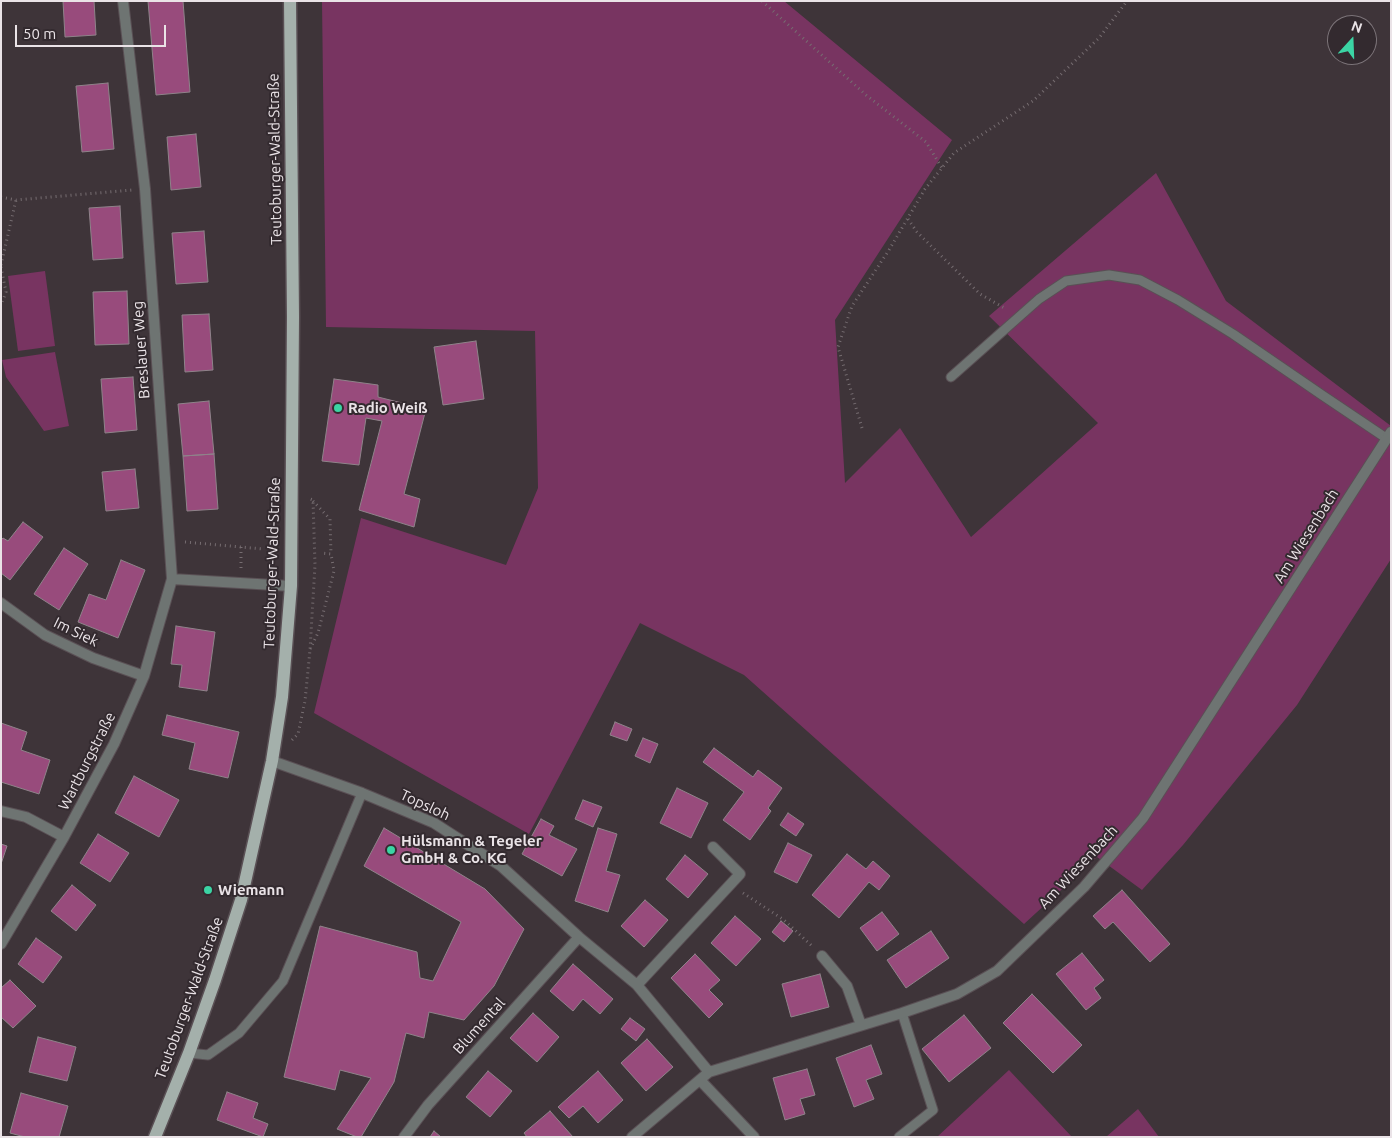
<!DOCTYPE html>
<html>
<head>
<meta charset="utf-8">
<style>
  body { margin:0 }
  #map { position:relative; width:1392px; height:1138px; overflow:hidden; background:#3e3439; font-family:Ubuntu,sans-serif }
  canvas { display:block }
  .frame { position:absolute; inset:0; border:2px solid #eae3e7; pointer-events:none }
  .north { position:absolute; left:1327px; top:15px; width:50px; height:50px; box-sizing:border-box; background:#332a2f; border:1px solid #7c7479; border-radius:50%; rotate:20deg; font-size:14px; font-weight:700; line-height:20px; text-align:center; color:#eae3e7 }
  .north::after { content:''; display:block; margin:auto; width:18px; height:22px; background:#3bd4a4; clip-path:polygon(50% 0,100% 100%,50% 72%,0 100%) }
  .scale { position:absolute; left:15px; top:25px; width:151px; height:22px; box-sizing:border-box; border:2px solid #eae3e7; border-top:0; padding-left:6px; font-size:15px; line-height:18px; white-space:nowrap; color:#eae3e7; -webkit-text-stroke:4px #332a2f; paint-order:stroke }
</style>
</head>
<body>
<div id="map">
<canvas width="1392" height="1138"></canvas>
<div class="frame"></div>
<div class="north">N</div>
<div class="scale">50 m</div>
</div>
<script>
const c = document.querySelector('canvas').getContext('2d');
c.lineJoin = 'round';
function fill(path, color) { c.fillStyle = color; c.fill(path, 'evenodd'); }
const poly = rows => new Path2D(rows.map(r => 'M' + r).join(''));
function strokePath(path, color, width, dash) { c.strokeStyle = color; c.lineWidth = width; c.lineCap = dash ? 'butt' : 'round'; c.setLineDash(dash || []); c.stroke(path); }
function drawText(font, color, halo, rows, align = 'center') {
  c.font = font + ' Ubuntu,sans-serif'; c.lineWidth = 4; c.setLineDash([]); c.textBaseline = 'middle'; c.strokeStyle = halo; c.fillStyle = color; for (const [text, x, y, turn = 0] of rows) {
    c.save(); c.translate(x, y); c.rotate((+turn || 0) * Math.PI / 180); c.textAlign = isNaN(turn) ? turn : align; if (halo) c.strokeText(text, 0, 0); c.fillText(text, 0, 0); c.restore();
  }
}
fill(poly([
  [322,1,784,1,952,140,835,320,845,483,900,428,971,537,1098,423,989,316,1156,173,1226,301,1391,426,1391,559,1297,705,1183,845,1142,890,1097,857,1024,924,744,675,640,623,529,834,314,713,361,518,506,565,538,488,535,331,326,327],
  [45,271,55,346,18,351,8,276],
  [55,352,69,426,44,431,6,377,2,360],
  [1009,1070,1072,1137,937,1137],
  [1138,1109,1159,1137,1106,1137]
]), '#783461');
const building = poly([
  [63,1,94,1,96,35,65,37,63,1],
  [148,1,183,1,190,92,156,95,148,1],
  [108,83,114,149,82,152,76,86,108,83],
  [196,134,201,187,171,190,167,137,196,134],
  [120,206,123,258,93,260,89,208,120,206],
  [204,231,208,282,176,284,172,233,204,231],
  [127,291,129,344,95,345,93,292,127,291],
  [209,314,213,370,185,372,182,315,209,314],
  [476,341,484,399,443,405,434,347,476,341],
  [133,377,137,430,105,433,101,379,133,377],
  [334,379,378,385,378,397,426,409,404,494,420,499,414,527,359,510,382,421,366,418,359,465,322,461,334,379],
  [209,401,214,454,183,456,178,404,209,401],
  [214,454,218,509,187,511,183,456,214,454],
  [135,469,139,508,106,511,102,472,135,469],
  [23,522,43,537,10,580,1,573,1,540,3,538,8,541,23,522],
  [64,548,88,564,59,610,34,594,64,548],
  [121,560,145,570,118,638,78,622,89,594,106,600,121,560],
  [176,626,215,632,207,691,179,687,182,665,171,664,176,626],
  [167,715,239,732,228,778,189,769,195,743,162,735,167,715],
  [615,722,632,729,627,741,610,735,615,722],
  [1,723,27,732,21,750,50,760,39,794,1,782,1,723],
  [643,738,658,744,650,763,635,756,643,738],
  [714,748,753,777,758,770,782,788,768,808,771,811,750,840,723,820,744,792,703,762,714,748],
  [134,776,179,800,159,837,115,813,134,776],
  [677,788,708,803,691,838,660,823,677,788],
  [583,800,602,807,593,827,575,819,583,800],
  [788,813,804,824,796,836,780,825,788,813],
  [541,819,554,826,549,835,577,849,562,876,522,854,541,819],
  [384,828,485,889,524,929,494,986,464,1020,429,1012,424,1038,406,1033,394,1082,361,1137,357,1137,337,1129,371,1078,340,1070,335,1090,284,1077,320,926,417,952,420,978,433,981,461,922,364,866,384,828],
  [598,828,617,834,606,871,620,875,608,912,575,901,598,828],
  [98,834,129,853,110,882,80,863,98,834],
  [788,843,812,855,797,883,774,872,788,843],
  [1,844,7,846,1,864,1,844],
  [847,854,866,869,873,861,890,876,879,890,869,882,839,918,812,895,847,854],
  [685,855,708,874,688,898,666,879,685,855],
  [72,885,96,905,76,931,51,911,72,885],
  [1122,890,1170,944,1150,962,1113,922,1105,929,1093,916,1122,890],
  [645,900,668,920,644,947,621,926,645,900],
  [882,912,899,934,877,951,860,928,882,912],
  [735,916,761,939,736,966,711,943,735,916],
  [781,921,793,931,784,942,772,932,781,921],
  [931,931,949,958,906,988,887,960,931,931],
  [36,938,62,957,43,983,18,964,36,938],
  [1082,953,1104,980,1094,988,1101,998,1086,1010,1056,974,1082,953],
  [695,954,720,980,709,990,723,1004,709,1018,671,978,695,954],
  [573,964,613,999,600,1014,583,999,573,1011,550,991,573,964],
  [820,974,829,1007,791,1017,782,984,820,974],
  [10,980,36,1006,13,1028,1,1017,1,988,10,980],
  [1032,994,1082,1045,1053,1073,1003,1023,1032,994],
  [533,1013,559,1037,537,1062,510,1038,533,1013],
  [964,1015,991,1048,949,1082,922,1049,964,1015],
  [630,1018,645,1029,636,1041,621,1029,630,1018],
  [38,1037,76,1047,67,1081,29,1072,38,1037],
  [647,1039,673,1067,646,1091,621,1063,647,1039],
  [871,1045,882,1074,866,1080,874,1099,854,1107,836,1058,871,1045],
  [807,1069,815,1095,800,1099,805,1114,785,1120,773,1078,807,1069],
  [488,1071,512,1091,490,1117,466,1097,488,1071],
  [598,1071,623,1100,598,1123,583,1106,569,1118,558,1107,598,1071],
  [227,1092,258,1103,253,1118,268,1124,263,1137,217,1120,227,1092],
  [21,1093,68,1106,59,1137,25,1137,10,1133,21,1093],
  [550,1111,573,1137,527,1137,524,1133,550,1111],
  [434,1131,441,1137,430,1137,434,1131]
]);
fill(building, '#984b7c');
strokePath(building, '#8f838a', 1);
const service = poly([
  [951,377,1039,299,1066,281,1109,275,1140,280,1178,300,1233,334,1322,395,1386,438],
  [189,1053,208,1055,239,1033,283,981,362,793],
  [899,1137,933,1110,902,1013]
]);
const minor = poly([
  [123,1,145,189,172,579,291,586],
  [1,603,45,635,93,658,144,676],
  [272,761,362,793,434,823,501,866,579,937,637,985,709,1072],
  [1,811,26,817,64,837],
  [1,944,64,837,114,744,144,676,172,579],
  [822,956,847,986,861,1025],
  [637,985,740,874,713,847],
  [700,1080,754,1137],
  [404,1137,428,1105,579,937],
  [632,1137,709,1072,902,1013,957,994,997,971,1084,887,1143,818,1391,432]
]);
const primary = poly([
  [155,1137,189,1053,215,980,241,900,272,761,282,697,291,586,293,317,290,1]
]);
strokePath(service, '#5a5055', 11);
strokePath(minor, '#5a5055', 12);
strokePath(primary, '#5a5055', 15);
strokePath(poly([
  [762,1,866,95,926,142,942,168],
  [1,197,16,200,132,190],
  [908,219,917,232,980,294,1006,309],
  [1,265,16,200],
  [1,267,6,292,1,305],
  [862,428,838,347,852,306,889,250,925,189,954,153,1033,101,1099,38,1127,1],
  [313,501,330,519,331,554],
  [185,542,263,549],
  [241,547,241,569],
  [310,649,318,633,334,571,331,554,321,553],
  [292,740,298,734,305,701,310,650,315,565,313,500,308,498],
  [743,893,784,920,813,947]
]), '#766d71', 3, [1, 4]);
strokePath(service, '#6e7472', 9);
strokePath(minor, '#6e7472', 10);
strokePath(primary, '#a4b0ab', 12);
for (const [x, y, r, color] of [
  [338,408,5,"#3bd4a4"],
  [391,850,5,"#3bd4a4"],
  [208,890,5,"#3bd4a4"]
]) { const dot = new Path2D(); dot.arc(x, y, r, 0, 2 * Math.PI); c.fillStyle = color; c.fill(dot); strokePath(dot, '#332a2f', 2); }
drawText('15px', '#eae3e7', '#332a2f', [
  ["Teutoburger-Wald-Straße",275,159,-91],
  ["Breslauer Weg",141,350,-94],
  ["Am Wiesenbach",1306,536,-58],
  ["Teutoburger-Wald-Straße",272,563,-88],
  ["Im Siek",76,632,26],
  ["Wartburgstraße",87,761,-63],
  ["Topsloh",425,805,25],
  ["Am Wiesenbach",1078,867,-47],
  ["Teutoburger-Wald-Straße",189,998,-70],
  ["Blumental",479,1026,-48]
]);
drawText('bold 15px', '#eae3e7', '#332a2f', [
  ["Radio Weiß",348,408],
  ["Hülsmann & Tegeler",401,841],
  ["GmbH & Co. KG",401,858],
  ["Wiemann",218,890]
], 'left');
</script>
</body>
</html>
